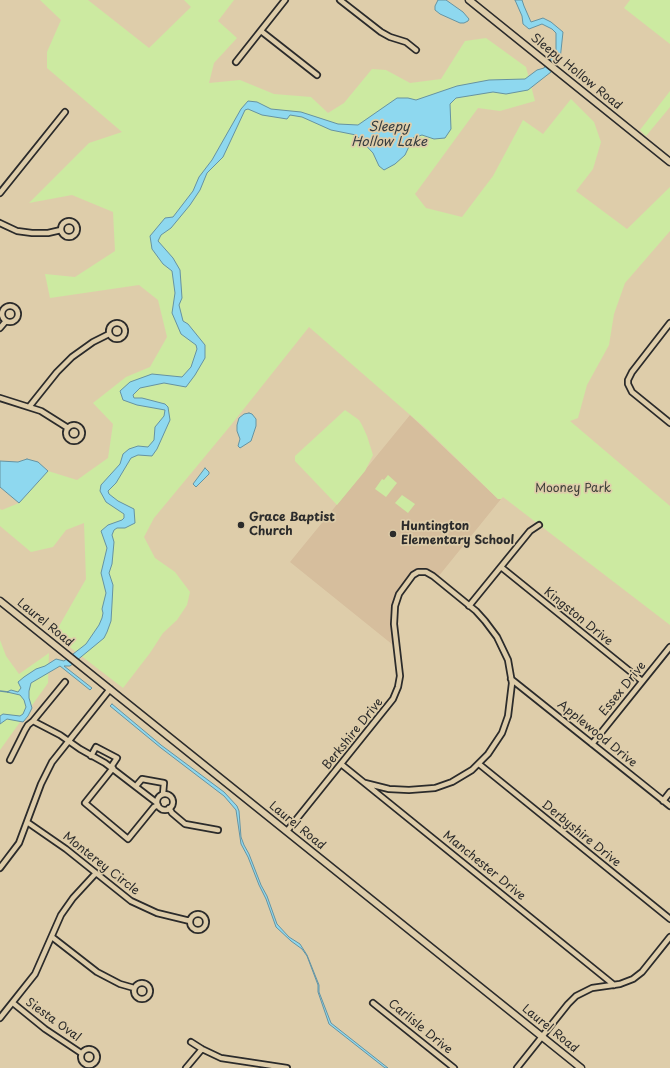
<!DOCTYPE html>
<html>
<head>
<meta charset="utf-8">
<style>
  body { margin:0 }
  canvas { display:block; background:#decdaa }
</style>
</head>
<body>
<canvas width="670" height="1068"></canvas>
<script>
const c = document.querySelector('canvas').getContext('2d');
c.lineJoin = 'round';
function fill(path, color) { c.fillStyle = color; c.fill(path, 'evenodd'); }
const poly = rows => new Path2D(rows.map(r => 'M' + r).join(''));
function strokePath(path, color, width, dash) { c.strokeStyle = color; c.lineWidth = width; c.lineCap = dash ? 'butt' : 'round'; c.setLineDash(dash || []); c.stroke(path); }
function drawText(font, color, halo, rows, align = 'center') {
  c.font = font + ' "Playpen Sans",sans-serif'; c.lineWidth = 3.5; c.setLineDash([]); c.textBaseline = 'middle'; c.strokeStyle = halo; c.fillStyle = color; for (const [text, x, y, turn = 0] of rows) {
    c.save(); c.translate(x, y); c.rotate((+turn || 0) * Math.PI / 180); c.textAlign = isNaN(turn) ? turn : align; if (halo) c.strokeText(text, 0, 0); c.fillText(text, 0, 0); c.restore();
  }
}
fill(poly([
  [410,415,498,499,501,499,438,577,428,569,417,569,411,573,396,592,391,608,390,621,393,645,290,562]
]), '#d6be9d');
fill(poly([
  [40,0,88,0,149,48,191,7,184,0,234,0,218,21,237,38,214,63,209,83,240,80,274,94,311,97,328,113,344,103,372,69,386,70,410,83,441,79,465,41,486,38,526,67,535,101,500,111,478,108,415,194,426,208,462,217,493,176,523,120,543,134,571,99,594,122,601,142,593,169,576,191,627,229,670,187,670,231,625,283,614,314,609,345,587,385,578,418,570,421,670,506,670,625,503,497,501,499,498,499,424,427,309,327,231,425,154,518,144,537,155,558,175,572,190,592,187,605,177,620,163,633,150,653,123,688,54,635,86,579,84,523,66,530,53,547,31,552,0,526,0,509,2,510,19,503,48,471,77,480,108,458,113,424,93,403,126,377,150,367,167,337,158,300,139,285,50,298,45,274,75,277,115,251,113,212,72,195,29,203,89,143,122,132,47,68,47,52,61,20],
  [630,0,670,0,670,44,624,8],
  [670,91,670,107,646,136,640,130],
  [345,410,359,420,362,425,367,436,373,455,365,471,337,505,295,461,295,456],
  [388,475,397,483,386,497,375,489,382,479,384,480],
  [402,495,415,504,408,513,395,503],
  [0,640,6,656,19,674,49,653,48,683,0,750]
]), '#cceaa1');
const water = poly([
  [438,0,446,0,463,12,469,19,468,21,464,23,460,23,440,14,435,10,435,6,438,0],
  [515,0,522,0,524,6,531,22,543,18,551,22,563,32,560,60,551,72,528,90,506,94,493,92,456,98,450,104,451,129,445,138,434,139,422,135,413,138,405,155,395,164,384,170,379,166,373,153,356,135,331,130,302,117,290,115,287,119,262,115,248,109,245,110,223,157,207,173,200,190,190,205,171,228,161,235,158,241,173,258,180,270,182,298,179,305,183,321,188,324,205,345,205,358,195,375,186,387,164,383,140,388,133,395,134,398,142,398,165,404,168,407,170,420,157,449,152,456,138,455,131,458,116,483,108,491,109,494,118,501,134,509,135,523,125,528,117,528,114,530,112,535,114,542,112,564,109,573,113,585,112,604,111,621,107,632,104,638,70,666,64,666,92,688,90,690,60,666,31,683,29,691,29,698,32,708,28,716,23,722,7,719,0,724,0,716,3,714,20,716,23,714,26,707,24,700,20,695,7,692,11,690,18,692,21,688,18,682,24,677,36,669,45,666,56,659,64,661,86,644,99,625,102,618,103,613,102,609,106,593,101,573,107,548,101,531,108,525,122,520,124,518,124,514,106,502,100,491,101,485,120,464,123,454,129,449,138,446,148,447,154,440,155,427,164,416,165,410,137,405,123,400,120,391,130,382,152,374,182,377,191,367,197,349,196,345,181,334,172,313,175,293,172,271,163,264,152,249,150,236,165,218,173,217,193,191,199,177,212,160,241,109,248,101,257,102,271,109,301,112,338,124,358,125,397,98,408,98,416,100,457,86,489,80,525,79,537,70,544,68,556,52,556,33,552,29,542,24,529,29,523,24,522,16,515,0],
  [249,413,252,414,256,419,256,426,251,441,240,448,238,446,240,439,237,431,237,425,239,418,244,414,249,413],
  [27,459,38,462,48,471,19,503,0,487,0,461,18,462,27,459],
  [205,468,209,472,209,474,196,487,193,484,205,468],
  [112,704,161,745,224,792,237,806,239,811,241,837,244,845,249,854,261,885,267,896,277,924,289,937,300,944,307,955,319,985,319,992,331,1023,388,1068,385,1068,329,1024,318,992,318,985,307,956,302,949,291,941,276,927,266,899,259,885,248,857,241,844,236,810,224,796,161,748,110,706,112,704]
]);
fill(water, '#8ed8ef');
strokePath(water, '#6693a1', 1);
strokePath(poly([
  [0,691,8,692]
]), '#6693a1', 1.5);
const street = poly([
  [340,0,381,32,390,37,406,42,416,50],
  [261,31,317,75],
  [236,62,285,0],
  [0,193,65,112],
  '61 229a8 8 0 1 1 16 0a8 8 0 1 1-16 0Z',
  [0,223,17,231,32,233,48,233,61,230],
  '2 314a8 8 0 1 1 16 0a8 8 0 1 1-16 0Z',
  [670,323,632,372,628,380,628,384,632,392,670,423],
  '109 331a8 8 0 1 1 16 0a8 8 0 1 1-16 0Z',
  [0,328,6,321],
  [0,398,41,411,68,428],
  [29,407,57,372,72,357,93,342,109,334],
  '66 433a8 8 0 1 1 16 0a8 8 0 1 1-16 0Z',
  [501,567,642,681],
  [469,606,530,531,539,525],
  [511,679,670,806],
  [65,682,33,721,60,735,80,749,105,763,157,803],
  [592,744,670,647],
  [91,756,96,747,117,758,111,767],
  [10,760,25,730,28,725,33,721],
  [341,764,614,985],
  [479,764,670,919],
  [113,768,85,803,128,839,154,807,158,805],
  [136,786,142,779,164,783,163,794],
  '157 802a8 8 0 1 1 16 0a8 8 0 1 1-16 0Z',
  [663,801,670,792],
  [169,808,172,813,185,824,218,830],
  [27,822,66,849,131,901,157,913,190,921],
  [287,831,393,699,398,687,400,676,394,624,395,606,399,594,413,575,418,572,426,572,433,576,476,611,485,621,497,637,508,660,512,683,508,716,502,733,488,754,472,770,452,782,435,788,409,790,389,789,365,783],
  [0,868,19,843,41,784,52,762,110,689],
  '190 922a8 8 0 1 1 16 0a8 8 0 1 1-16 0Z',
  [52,937,97,972,120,984,134,988],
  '134 991a8 8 0 1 1 16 0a8 8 0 1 1-16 0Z',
  [13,1003,45,1029,81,1053],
  [373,1003,454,1068],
  [0,1018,35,974,61,915,73,898,96,873],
  [191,1042,202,1049,221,1058,287,1068],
  '81 1057a8 8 0 1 1 16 0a8 8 0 1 1-16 0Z',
  [186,1068,202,1049],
  [517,1068,568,1004,576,996,592,988,620,984,633,979,642,972,670,937]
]);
const secondary = poly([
  [469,0,670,162],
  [0,601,581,1068]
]);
strokePath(street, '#2b2b2b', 8);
strokePath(secondary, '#2b2b2b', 9);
strokePath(street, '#decdaa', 4.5);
strokePath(secondary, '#decdaa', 6);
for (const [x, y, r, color] of [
  [241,525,4,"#2b2b2b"],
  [393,534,4,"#2b2b2b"]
]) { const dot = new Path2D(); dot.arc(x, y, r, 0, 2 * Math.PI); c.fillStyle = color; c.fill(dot); strokePath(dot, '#decdaa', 1.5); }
drawText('12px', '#2b2b2b', '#decdaa', [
  ["Sleepy Hollow Road",576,72,39],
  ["Kingston Drive",578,617,39],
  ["Laurel Road",45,623,39],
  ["Essex Drive",623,689,-51],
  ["Berkshire Drive",353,734,-51],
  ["Applewood Drive",597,734,39],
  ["Laurel Road",297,826,39],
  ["Derbyshire Drive",581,834,39],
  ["Monterey Circle",101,864,38],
  ["Manchester Drive",484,866,39],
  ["Siesta Oval",53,1020,36],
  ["Carlisle Drive",420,1027,39],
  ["Laurel Road",550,1029,39]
]);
drawText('12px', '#3b3e37', '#decdaa', [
  ["Mooney Park",573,489]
]);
drawText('bold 12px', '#2b2b2b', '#decdaa', [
  ["Grace Baptist",249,518],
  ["Church",249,532],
  ["Huntington",401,527],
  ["Elementary School",401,541]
], 'left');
drawText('italic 13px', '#353c3f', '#decdaa', [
  ["Sleepy",389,127],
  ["Hollow Lake",389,142]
]);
</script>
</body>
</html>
